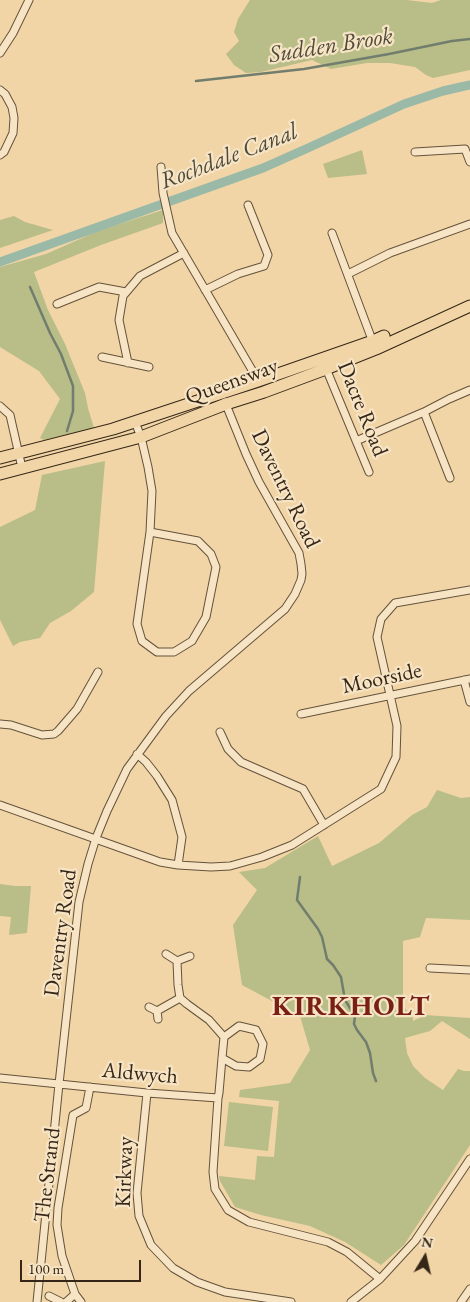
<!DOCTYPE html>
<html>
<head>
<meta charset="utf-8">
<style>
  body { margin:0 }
  #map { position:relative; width:470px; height:1302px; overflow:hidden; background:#f1d5a6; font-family:"EB Garamond",serif }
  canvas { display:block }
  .north { position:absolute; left:400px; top:1232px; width:50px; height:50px; -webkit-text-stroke:4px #f6e4c5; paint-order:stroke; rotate:9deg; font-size:14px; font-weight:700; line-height:20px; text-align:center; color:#352617 }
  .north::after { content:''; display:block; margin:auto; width:18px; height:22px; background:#352617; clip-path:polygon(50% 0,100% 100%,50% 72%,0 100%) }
  .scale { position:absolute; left:20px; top:1260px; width:121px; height:22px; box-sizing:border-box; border:2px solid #352617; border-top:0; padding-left:6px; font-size:15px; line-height:18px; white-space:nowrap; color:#352617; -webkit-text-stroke:4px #f6e4c5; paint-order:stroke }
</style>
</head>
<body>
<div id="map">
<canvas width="470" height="1302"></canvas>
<div class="north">N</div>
<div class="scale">100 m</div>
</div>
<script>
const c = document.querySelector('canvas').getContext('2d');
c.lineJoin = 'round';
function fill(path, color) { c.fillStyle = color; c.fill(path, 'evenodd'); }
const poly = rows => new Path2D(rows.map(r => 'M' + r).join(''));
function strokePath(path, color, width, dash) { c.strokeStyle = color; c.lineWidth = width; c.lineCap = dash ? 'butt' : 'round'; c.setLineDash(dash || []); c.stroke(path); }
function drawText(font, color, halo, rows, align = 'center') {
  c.font = font + ' "EB Garamond",serif'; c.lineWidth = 4.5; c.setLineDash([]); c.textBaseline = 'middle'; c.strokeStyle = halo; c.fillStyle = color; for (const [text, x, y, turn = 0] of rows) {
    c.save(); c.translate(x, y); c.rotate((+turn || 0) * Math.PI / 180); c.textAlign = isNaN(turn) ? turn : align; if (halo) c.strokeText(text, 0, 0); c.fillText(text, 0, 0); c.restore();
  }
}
fill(poly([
  [250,0,407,0,432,3,441,0,470,0,470,70,433,78,426,75,415,67,390,63,367,63,331,69,312,60,261,72,246,73,234,65,226,54,239,41,234,32,238,19],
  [362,150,367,174,328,178,323,164],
  [163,210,163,223,101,245,34,272,48,310,65,344,85,393,88,408,94,428,44,440,40,438,60,399,39,371,0,347,0,267,46,254,98,231],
  [14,216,25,222,53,230,0,248,0,220],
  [105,461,94,592,71,611,50,623,40,638,20,642,13,646,0,620,0,527,35,510,42,475],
  [437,790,461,798,470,797,470,920,426,918,420,937,403,941,403,1006,413,1018,413,1021,425,1015,470,1018,470,1039,442,1021,430,1031,405,1038,407,1053,413,1066,425,1078,443,1090,458,1069,464,1071,470,1071,470,1145,404,1245,381,1265,345,1242,310,1226,261,1215,235,1207,220,1181,219,1176,255,1180,257,1156,274,1157,279,1101,239,1097,240,1090,290,1083,310,1050,300,1016,242,985,233,925,257,890,239,872,265,868,318,836,332,866,379,843,412,815,427,807],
  [0,884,15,886,31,886,27,933,9,935,11,917,0,916],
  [229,1102,273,1107,268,1151,224,1146]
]), '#b9bd88');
strokePath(poly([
  [196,81,304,69,389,54,452,41,470,39],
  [30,287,50,333,61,354,73,386,73,411,67,431],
  [300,877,297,900,318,929,322,937,327,959,333,965,341,977,345,1000,355,1016,354,1024,357,1030,366,1042,370,1053,373,1073,376,1081]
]), '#727e6d', 2.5);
strokePath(poly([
  [0,262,263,168,308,148,404,104,443,91,470,85]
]), '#9bb9a7', 9);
const minor = poly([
  [0,53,13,33,29,0],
  [0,90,5,94,12,107,14,118,13,133,4,152,0,155],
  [415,152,465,149,470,162],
  [161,167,163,193,172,233,259,382],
  [332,233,374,345],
  [348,274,390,253,470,224],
  [205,290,238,274,264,266,268,255,248,205],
  [57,304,99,287,126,292],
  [102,357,149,367],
  [128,363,119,320,123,296,140,276,184,253],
  [325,366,369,472],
  [0,406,10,415,22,468],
  [424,412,450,478],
  [135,422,141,437,148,467,152,491,150,532,198,541,211,554,216,567,206,617,192,641,174,652,157,652,142,641,137,624,150,532],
  [356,441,424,412,449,399,470,390],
  [464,680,470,702],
  [301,714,470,679],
  [0,724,11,725,42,735,54,734,58,731,77,709,98,672],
  [220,732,228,749,241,762,303,789,324,825],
  [137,754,146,762,157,776,172,800,182,837,178,865],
  [0,805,160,862,178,865,211,867,230,866,262,857,292,845,381,789,396,757,397,726,377,637,381,619,395,603,470,590],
  [166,954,177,961,190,956],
  [177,961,178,985,180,998,187,1004,209,1020,224,1037],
  [430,968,470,970],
  [149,1007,157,1011,158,1019],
  [157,1011,180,998],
  [222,1058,236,1066,249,1067,260,1059,263,1044,256,1030,239,1026,224,1037,222,1058,219,1093,218,1098,213,1172,215,1189,228,1210,249,1222,328,1242,347,1252,380,1279],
  [0,1078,147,1093,218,1098],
  [147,1093,137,1193,139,1216,151,1245,173,1268,197,1282,225,1292,291,1302],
  [49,1296,61,1302],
  [37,1302,59,1084,79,902,88,864,96,838,107,811,127,769,166,716,189,691,285,609,295,594,301,580,302,574,301,564,299,553,259,482,246,454,225,402],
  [66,1302,75,1294],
  [81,1302,75,1294,62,1256,57,1225,58,1208,73,1115,86,1108,90,1087],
  [351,1302,380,1279,415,1241,470,1159],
  [461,1302,470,1289]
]);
const trunk = poly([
  [0,458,113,429,258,381,373,341,384,336],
  [0,474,141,437,226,404,264,392,326,369,376,349,470,306]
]);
strokePath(minor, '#64523b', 9);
strokePath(trunk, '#352617', 13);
strokePath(minor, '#f6e4c5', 7);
strokePath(trunk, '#f1d5a6', 11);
drawText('22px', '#352617', '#f6e4c5', [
  ["Queensway",232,382,-20],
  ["Dacre Road",362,409,68],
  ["Daventry Road",285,489,64],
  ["Moorside",382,679,-12],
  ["Daventry Road",61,933,-82],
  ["Aldwych",140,1074,5],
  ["Kirkway",125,1172,-88],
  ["The Strand",48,1175,-83]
]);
drawText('italic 24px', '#4e4b3b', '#f6e4c5', [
  ["Sudden Brook",331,46,-9],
  ["Rochdale Canal",229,157,-21]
]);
c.letterSpacing = '1px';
drawText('bold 28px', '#7a1f14', '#f6e4c5', [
  ["KIRKHOLT",351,1007]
]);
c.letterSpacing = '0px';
</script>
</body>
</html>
